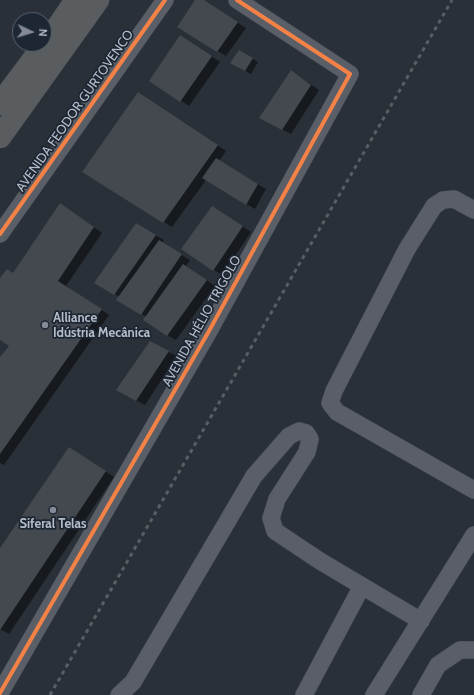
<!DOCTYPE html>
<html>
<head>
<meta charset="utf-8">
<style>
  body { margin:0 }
  #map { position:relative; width:474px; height:695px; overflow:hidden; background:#2a3038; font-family:Cabin,sans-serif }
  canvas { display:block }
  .north { position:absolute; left:12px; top:12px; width:40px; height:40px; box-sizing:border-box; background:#1d2633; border:1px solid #59626f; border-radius:50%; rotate:94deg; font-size:11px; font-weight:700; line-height:16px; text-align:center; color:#b4bcc9 }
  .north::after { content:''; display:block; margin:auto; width:14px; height:18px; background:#848b96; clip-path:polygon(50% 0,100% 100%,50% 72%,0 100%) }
</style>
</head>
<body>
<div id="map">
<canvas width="474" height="695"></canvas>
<div class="north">N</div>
</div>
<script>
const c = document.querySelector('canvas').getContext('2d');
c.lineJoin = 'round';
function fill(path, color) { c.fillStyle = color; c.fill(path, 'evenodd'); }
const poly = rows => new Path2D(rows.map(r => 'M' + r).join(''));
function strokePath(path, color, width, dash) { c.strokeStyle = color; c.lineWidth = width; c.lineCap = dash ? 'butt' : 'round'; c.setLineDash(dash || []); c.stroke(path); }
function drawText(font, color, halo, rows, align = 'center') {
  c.font = font + ' Cabin,sans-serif'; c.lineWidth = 3.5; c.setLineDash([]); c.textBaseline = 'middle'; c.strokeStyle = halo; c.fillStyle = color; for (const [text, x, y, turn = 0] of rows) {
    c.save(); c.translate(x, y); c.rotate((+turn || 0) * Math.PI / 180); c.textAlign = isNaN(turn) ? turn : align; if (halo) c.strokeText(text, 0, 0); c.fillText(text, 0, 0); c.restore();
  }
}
fill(poly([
  [197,0,203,0,246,28,226,56,178,27],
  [181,36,220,62,189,106,150,80],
  [240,51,258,62,251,74,232,63],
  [291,71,319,90,291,134,261,118],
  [139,93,226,151,219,161,266,189,255,209,206,180,172,227,84,172],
  [60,204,102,233,66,286,109,315,4,465,0,463,0,359,10,346,0,338,0,280,14,274],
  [221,212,251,232,222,275,214,270],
  [136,224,164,240,162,243,190,260,186,266,215,286,176,340,167,335,147,317,118,300,120,297,95,283],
  [168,352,177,356,145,405,117,390],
  [77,453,114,477,9,634,0,629,0,550]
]), '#0007');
fill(poly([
  [195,0,204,0,238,22,217,52,177,27],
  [180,35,212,56,180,102,149,81],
  [239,50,253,58,245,71,230,63],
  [291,70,311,85,282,130,259,118],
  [138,92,218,145,163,223,82,172],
  [216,158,258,184,246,205,202,178],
  [60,203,94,227,58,281,102,309,0,454,0,357,9,346,0,340,0,278,7,269,13,273],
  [212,206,243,226,213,271,181,249],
  [136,223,156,235,114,295,94,283],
  [159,240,182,254,141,315,116,300],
  [183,264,207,280,167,336,143,320],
  [150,341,169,351,136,401,116,390],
  [69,447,106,471,0,630,0,548]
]), '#444950');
const minor = poly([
  [474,210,454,199,443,200,434,206,407,249,334,391,330,403,337,412,474,490],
  [0,234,165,0],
  [0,693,209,331,350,74,237,0],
  [119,695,133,682,254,476,289,436,299,431,306,433,310,439,307,452,277,499,271,518,275,531,320,561,421,621],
  [304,695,362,586],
  [374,695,474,535],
  [421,695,438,665,460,650,474,650]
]);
const highway = poly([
  [0,104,59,25,76,0],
  [0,137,98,0]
]);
strokePath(minor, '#484c53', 18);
strokePath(highway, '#474c53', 23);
strokePath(minor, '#5a5e66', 17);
strokePath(highway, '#5a5d60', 22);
strokePath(poly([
  [50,695,452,0]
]), '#595d64', 3, [4, 4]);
strokePath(poly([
  [0,234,165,0],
  [0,693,209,331,350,74,237,0]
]), '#f48246', 4);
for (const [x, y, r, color] of [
  [45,325,4,"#848b96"],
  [53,510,4,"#848b96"]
]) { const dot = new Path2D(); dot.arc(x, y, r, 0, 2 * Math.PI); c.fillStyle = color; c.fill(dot); strokePath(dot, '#1d2633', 1.5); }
drawText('13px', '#b4bcc9', '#1d2633', [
  ["AVENIDA FEODOR GURTOVENCO",75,111,-55],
  ["AVENIDA HÉLIO TRIGOLO",202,321,-61]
]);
drawText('bold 13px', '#b4bcc9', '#1d2633', [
  ["Alliance",53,318],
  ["Idústria Mecânica",53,333],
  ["Siferal Telas",53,524,"center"]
], 'left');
</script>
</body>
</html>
